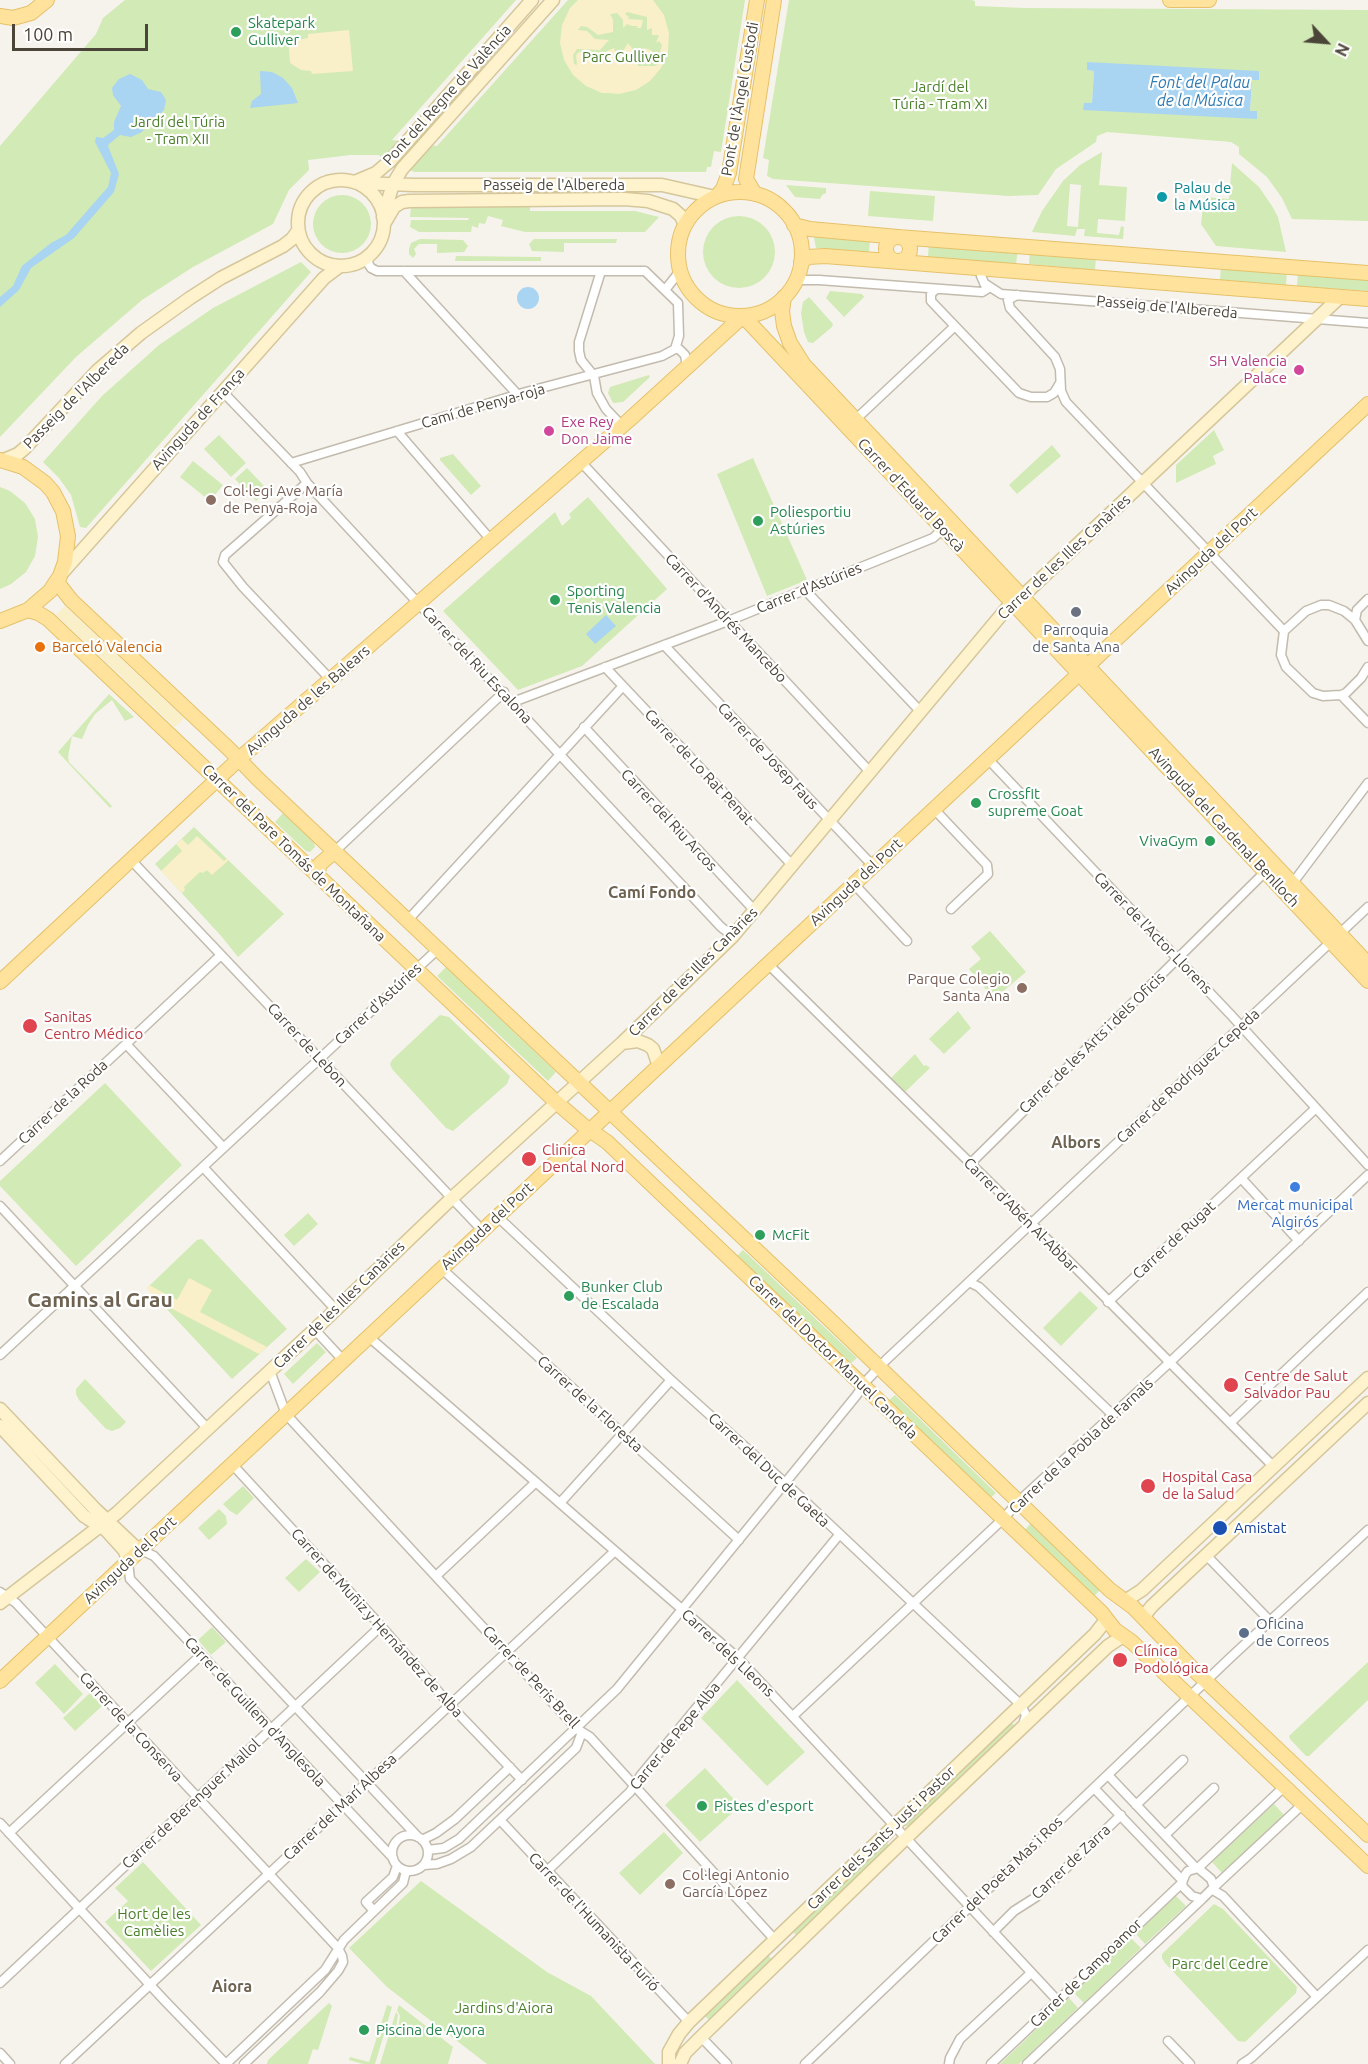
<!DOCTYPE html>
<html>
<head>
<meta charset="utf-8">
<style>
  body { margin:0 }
  #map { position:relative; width:1368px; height:2064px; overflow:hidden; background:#f6f3ec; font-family:Ubuntu,sans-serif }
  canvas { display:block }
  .north { position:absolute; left:1296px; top:12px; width:60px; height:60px; -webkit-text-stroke:4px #fff; paint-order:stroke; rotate:116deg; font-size:16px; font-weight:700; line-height:24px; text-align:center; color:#4b4439 }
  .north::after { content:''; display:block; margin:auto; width:21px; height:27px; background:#4b4439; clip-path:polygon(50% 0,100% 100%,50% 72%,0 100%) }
  .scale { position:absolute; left:12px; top:24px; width:136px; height:27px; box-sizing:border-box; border:3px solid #4b4439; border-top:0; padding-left:8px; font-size:18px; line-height:21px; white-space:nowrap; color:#4b4439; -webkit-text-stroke:4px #fff; paint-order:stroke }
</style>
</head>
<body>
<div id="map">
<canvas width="1368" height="2064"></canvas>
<div class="north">N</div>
<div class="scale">100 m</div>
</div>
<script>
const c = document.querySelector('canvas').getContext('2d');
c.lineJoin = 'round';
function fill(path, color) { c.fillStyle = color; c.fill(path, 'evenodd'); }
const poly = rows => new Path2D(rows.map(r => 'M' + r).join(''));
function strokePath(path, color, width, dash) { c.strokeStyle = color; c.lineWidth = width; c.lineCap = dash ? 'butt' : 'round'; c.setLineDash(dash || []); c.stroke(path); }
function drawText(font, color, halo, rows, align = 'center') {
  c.font = font + ' Ubuntu,sans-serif'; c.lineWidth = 4.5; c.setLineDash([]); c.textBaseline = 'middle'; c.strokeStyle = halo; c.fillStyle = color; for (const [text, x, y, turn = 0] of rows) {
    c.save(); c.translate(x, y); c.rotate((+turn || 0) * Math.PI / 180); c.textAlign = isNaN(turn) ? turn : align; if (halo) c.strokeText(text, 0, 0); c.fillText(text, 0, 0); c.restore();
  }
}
fill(poly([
  [125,0,516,0,392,140,437,146,568,0,745,0,721,152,714,151,711,167,707,167,706,172,414,172,378,155,351,155,308,160,309,170,289,190,273,224,193,267,142,300,76,357,0,437,0,146,96,34,103,18],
  [789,0,971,0,975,1,975,6,1025,8,1368,10,1368,221,1292,219,1282,198,1267,177,1239,154,1239,147,1231,142,1107,132,1097,136,1096,142,1056,169,1038,195,1009,196,773,179,767,176,769,160,763,158],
  [1087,62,1252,80,1250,111,1084,103,1092,103,1094,71,1087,70],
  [1102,152,1099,185,1127,187,1125,221,1098,219,1097,233,1119,235,1121,226,1124,227,1123,239,1084,236,1085,229,1077,229,1075,236,1032,232,1042,211,1063,181,1080,165],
  [1070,184,1081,185,1078,227,1067,226],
  [1232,163,1259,187,1272,206,1278,217,1286,252,1216,246,1201,224,1204,197,1229,199],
  [786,185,826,188,826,193,822,195,820,199,795,197],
  [870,191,935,196,933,221,868,216],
  '313 224a29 29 0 1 1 58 0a29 29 0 1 1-58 0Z',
  [530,205,530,211,635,211,659,217,645,232,525,232,501,226,503,220,488,216,485,224,479,223,478,228,472,226,471,232,419,232,410,227,411,220,468,220,469,218,410,217,411,207],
  '703 252a36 36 0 1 1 72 0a36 36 0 1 1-72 0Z',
  [813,233,870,238,869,252,816,248],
  [420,239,463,240,468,246,464,252,437,253,437,244,419,244,414,249,416,254,413,258,409,254,409,249,411,243],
  [534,239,617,239,616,243,564,243,564,252,532,251,529,244],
  [929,242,1018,249,1016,264,928,257],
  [1030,251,1096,256,1095,270,1029,264],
  [456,256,541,257,541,261,455,261],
  [301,262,311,272,86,528,80,527,71,495,59,478,43,462,102,396,159,345,213,308],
  [1221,266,1287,271,1286,285,1220,280],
  [1298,272,1368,278,1368,291,1297,286],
  [830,291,862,294,864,297,844,317,826,298],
  [809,297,833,324,832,327,813,343,808,342,804,332,801,313,803,302],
  [649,375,650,377,623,402,613,403,608,393,610,387],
  [1214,430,1224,450,1213,456,1216,464,1176,483,1176,465],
  [219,435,246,463,231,477,204,449],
  [1052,445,1061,456,1017,494,1009,485],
  [453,454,481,486,471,495,440,460,440,458],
  [753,458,807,580,767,596,717,474],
  [193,461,223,485,210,501,180,477],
  [247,468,268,490,256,501,235,479],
  [0,487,10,491,25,503,35,519,38,537,35,556,26,572,11,584,0,589],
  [588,497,667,589,582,666,518,690,443,611,555,512,562,526,571,518,569,514],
  [109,694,134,717,125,721,112,700,95,714,88,725,82,739,72,736,68,757,69,762,112,806,110,808,58,752],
  [283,813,314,842,315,847,310,852,306,851,275,822],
  [194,827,284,914,238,957,222,937,155,864],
  [990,931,1026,972,994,999,969,969,981,959,971,947],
  [446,967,556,1072,548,1081,437,976],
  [958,1011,971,1028,944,1054,929,1039],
  [440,1015,449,1017,510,1076,507,1084,453,1131,446,1128,392,1069,390,1064,392,1060],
  [915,1054,924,1066,926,1065,930,1068,905,1092,890,1079],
  [105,1083,182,1165,76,1266,0,1186,0,1181],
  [308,1213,318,1224,294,1246,284,1235],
  [202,1239,287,1329,232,1379,147,1288,197,1240],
  [743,1250,857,1358,850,1364,735,1258],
  [1080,1291,1098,1308,1061,1346,1043,1328],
  [317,1343,326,1352,293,1384,284,1374],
  [85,1379,126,1422,120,1428,112,1431,106,1429,79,1400,76,1394,76,1389],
  [895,1395,996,1493,989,1499,887,1402],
  [243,1486,254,1498,237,1515,230,1511,223,1504],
  [219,1509,226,1516,227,1524,209,1540,198,1528],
  [1031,1523,1101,1589,1094,1596,1024,1531],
  [306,1559,320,1572,299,1592,285,1578],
  [212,1627,226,1642,211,1655,198,1640],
  [1368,1662,1368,1700,1309,1756,1306,1756,1290,1739,1289,1736],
  [55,1664,83,1694,64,1714,35,1683],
  [737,1680,805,1752,767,1786,701,1718],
  [90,1693,102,1706,75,1731,63,1718],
  [1009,1720,1016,1727,910,1826,904,1826,903,1823],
  [705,1768,740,1806,700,1842,665,1805],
  [1274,1804,1284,1815,1222,1873,1212,1862],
  [664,1832,683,1853,640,1895,619,1873],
  [884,1840,891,1847,798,1937,791,1930],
  [143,1862,201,1925,151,1971,105,1922,128,1901,115,1888],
  [421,1881,547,1972,591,1996,655,2064,487,2064,387,1987,349,1948],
  [1176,1896,1186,1906,1145,1944,1136,1934],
  [1214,1904,1223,1909,1297,1987,1296,1993,1245,2042,1238,2041,1165,1963,1162,1958,1162,1954],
  [1131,1938,1141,1948,1084,2003,1074,1993],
  [767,1954,773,1961,710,2021,704,2015],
  [1069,1998,1078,2008,1019,2064,1000,2064],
  [329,2003,332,2006,318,2050,313,2049,308,2064,267,2064,268,2060],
  [387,2005,392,2007,375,2064,363,2064,349,2060,350,2057,369,2062],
  [399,2005,453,2047,448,2064,380,2064,396,2012,398,2015,395,2034,397,2035,400,2016,397,2010]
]), '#d2eab5');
fill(poly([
  [578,0,653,0,664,15,669,33,668,52,661,68,650,81,636,90,619,94,609,93,602,93,586,86,573,75,564,60,560,43,562,25,570,8],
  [627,12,647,17,647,30,652,28,652,35,659,35,656,43,659,41,662,45,659,55,652,54,651,50,644,48,641,57,642,61,658,58,657,61,663,62,655,66,638,66,634,51,628,43,622,53,616,55,614,48,601,54,579,52,576,55,577,65,574,64,573,55,577,49,600,50,609,40,595,39,587,31,578,30,581,26,587,27,598,35,613,32,613,20,610,14,617,13,623,20,623,28,627,24,632,26,638,26,636,28,641,28,643,20,628,19,629,17,625,14],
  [349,30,353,71,312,74,311,71,301,70,290,63,289,49,293,41,308,38,308,34],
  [65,606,184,718,175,727,56,615],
  [197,836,224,861,227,858,229,860,212,875,207,870,203,873,200,872,184,887,185,890,182,893,161,871,182,851,176,844,182,839,188,845],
  [189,1278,212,1290,200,1312,267,1347,259,1354,157,1301,147,1288,149,1285,177,1300]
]), '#f9efc9');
fill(poly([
  [1087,62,1259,71,1259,80,1252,80,1250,111,1257,111,1257,119,1083,110,1084,103,1092,103,1094,71,1087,70],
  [260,71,272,72,283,78,292,88,298,103,250,108,252,101,261,94],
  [130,74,142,80,148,89,161,92,166,100,164,110,156,118,150,119,142,132,131,137,120,135,109,144,108,146,119,174,114,192,74,238,31,268,19,290,0,307,0,297,13,286,22,266,51,243,66,235,108,187,111,173,95,142,96,137,103,138,114,130,114,122,121,106,113,95,112,88,119,79],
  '517 298a11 11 0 1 1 22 0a11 11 0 1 1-22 0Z',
  [606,615,616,626,595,644,586,634]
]), '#a9d4f2');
const street = poly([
  [369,256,368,263,371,268,377,271,645,271,678,303,679,336,675,349],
  [404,271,518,395],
  [601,271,579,342,579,351,581,360,594,376,597,393,606,409,622,426],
  [984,283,1001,294,1368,323],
  [793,285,801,280,819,280,982,292,987,289,981,276,985,268],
  [936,289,931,294,931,301,1019,393,1031,397,1047,397,1054,393,1060,383],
  [665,290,680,271],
  [1017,295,1008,300,1010,308,1055,357,1060,369,1061,391,1066,402,1284,631,1281,655,1286,667,1313,693,1323,696,1341,695,1368,723],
  [675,349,679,349,685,355,687,366],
  [222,391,300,472,307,483,419,604,721,927,733,936],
  [855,420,955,326],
  [397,431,491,540],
  [581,462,871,773],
  [291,463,526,392,662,356,675,349],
  [307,483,225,555,223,562,243,587,331,680],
  [805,590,920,711],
  [1355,620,1357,610,1368,599],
  [1284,631,1306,611,1321,605,1329,605,1344,611,1355,620,1368,641],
  [664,645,873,866],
  [605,667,793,866],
  [1341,695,1346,693,1361,678,1368,667],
  [513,702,728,621,933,538,943,529],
  [584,727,755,911],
  [988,759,1231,1015,1316,1108],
  [934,809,987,865,988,874,951,909],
  [334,852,504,692],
  [131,860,483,1231],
  [854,884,907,941],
  [1292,884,1368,783],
  [407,921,623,686],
  [221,955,126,1044,223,1147],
  [768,964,1031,1223,1274,1467],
  [0,1161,126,1044],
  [970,1164,1265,872],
  [203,1167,336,1310],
  [0,1206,208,1429],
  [498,1217,671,1380,793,1490,1021,1705,1026,1715,1023,1725],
  [1299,1241,1241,1178,1316,1108,1368,1165],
  [442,1269,739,1540],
  [969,1282,979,1287,1113,1415],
  [1108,1302,1241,1178],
  [315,1330,343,1360],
  [369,1337,738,1658,1057,2000],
  [0,1355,437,950],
  [270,1371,286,1414,295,1424,577,1729,590,1737,775,1940],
  [1230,1423,1368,1292],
  [232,1464,381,1626,450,1705,522,1780],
  [560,1503,671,1380],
  [141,1550,154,1556,418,1837],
  [1207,1556,1270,1621],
  [128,1562,130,1579,393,1858],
  [436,1576,536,1482],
  [0,1592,16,1603,269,1874,338,1948,342,1956,343,1962,338,1971,320,1992,244,2064],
  [793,1716,1003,1519,1019,1501,1169,1363,1368,1175],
  [1108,1775,1196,1868],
  [1094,1788,1182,1880],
  [1136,1805,1183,1760],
  [501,1821,689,2022],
  [0,1823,165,2001,226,2064],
  [9,1833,201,1655],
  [1165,1835,1214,1788],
  '392 1853a18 18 0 1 1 36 0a18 18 0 1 1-36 0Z',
  [422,1840,436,1833,455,1819,510,1767],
  [428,1850,444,1848,459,1839,617,1689,856,1396,868,1379,886,1360,1368,907],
  [424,1865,437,1864,451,1859,471,1847,576,1748,582,1732],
  [1198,1868,1285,1786],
  [1198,1868,1211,1879,1214,1887,1202,1899,1192,1896,1183,1887,1182,1883,1185,1875,1188,1871,1198,1868],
  [547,1871,630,1792,641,1775,839,1535],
  [1214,1887,1303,1804],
  [1213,1890,1223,1896,1317,1997],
  [374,1911,366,1902,393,1877,397,1866],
  [993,1932,1014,1911,1036,1897,1121,1815],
  [0,1983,381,1626],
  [701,2037,727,2064],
  [1168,2041,1190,2064],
  [0,2053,10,2064],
  [65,2064,615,1551],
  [226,2064,325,1970,344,1940,403,1883,406,1871],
  [805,2064,1230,1658,1368,1530],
  [949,2064,950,2058,960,2039,1031,1973],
  [991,2064,1182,1883],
  [1027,2064,1202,1899],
  [1242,2064,1251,2058,1368,1950]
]);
const secondary = poly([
  '298 223a43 43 0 1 1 86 0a43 43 0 1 1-86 0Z',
  [357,181,376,173,390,161,532,0],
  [359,183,414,185,662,185,715,197],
  [383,217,393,184,402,169,553,0],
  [384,224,394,207,402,202,409,201,624,199,648,201,673,209,681,216,685,225],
  [4,460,18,454,25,448,97,371,141,333,190,298,221,278,283,246,292,239,297,232],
  [62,573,324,278,340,266],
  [622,1043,638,1041,648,1045,653,1049,659,1066],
  [0,1409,94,1508,133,1545,141,1550],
  [0,1426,84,1516,106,1530,125,1551,128,1561],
  [1125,1601,1142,1590,1368,1378],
  [0,1603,117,1513,327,1318,452,1198,622,1043,733,936,1007,608,1027,592,1340,297],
  [1143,1617,1152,1606,1368,1403],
  [669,2064,669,2052,679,2034,689,2022,1095,1634,1106,1620],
  [680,2064,685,2053,701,2037,906,1838,1108,1646,1123,1636]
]);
const primary = poly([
  [1170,0,1209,0],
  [0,16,13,18,31,13,47,0],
  '678 254a62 62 0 1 1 124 0a62 62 0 1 1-124 0Z',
  [755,194,746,179,774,0],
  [717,196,723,189,729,173,757,0],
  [794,225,810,229,898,237,1368,273],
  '886 249a12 12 0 1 1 24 0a12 12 0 1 1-24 0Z',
  [801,262,808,257,825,256,1368,299],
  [784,297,782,311,784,326,790,343,804,365,1368,964],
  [743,316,1368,981],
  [0,460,23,467,45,483,53,492,63,511,68,536,65,562,60,576,50,591,28,610,0,621],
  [57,582,71,600,229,749,258,779,826,1316,1110,1590,1133,1607,1192,1668,1368,1835],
  [28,610,38,613,48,619,556,1102,584,1126,607,1142,1101,1612,1115,1630,1132,1642,1368,1866],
  [317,875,320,864,334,852],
  [0,982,239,759,629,420,743,316],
  [0,1681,1368,404]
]);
strokePath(street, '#c2bbae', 11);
strokePath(secondary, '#d6c79b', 15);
strokePath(primary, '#e6c16a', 16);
strokePath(street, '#fff', 8);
strokePath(secondary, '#fff3cd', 12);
strokePath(primary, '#ffe39c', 14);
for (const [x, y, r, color] of [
  [236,32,6,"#2e9e5b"],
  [1162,197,6,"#0f9aa8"],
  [1299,370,6,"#d1479c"],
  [549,431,6,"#d1479c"],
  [211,500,6,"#8d6e63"],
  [758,521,6,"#2e9e5b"],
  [555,600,6,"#2e9e5b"],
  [1076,612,6,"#6b7280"],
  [40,647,6,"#e8710a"],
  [976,803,6,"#2e9e5b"],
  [1210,841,6,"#2e9e5b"],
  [1022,988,6,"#8d6e63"],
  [30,1026,8,"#e0444e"],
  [529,1159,8,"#e0444e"],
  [1295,1187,6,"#3f7fe0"],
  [760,1235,6,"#2e9e5b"],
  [569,1296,6,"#2e9e5b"],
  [1231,1385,8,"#e0444e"],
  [1148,1486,8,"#e0444e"],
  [1220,1528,8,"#1a4fb4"],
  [1244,1633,6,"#5c6f8a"],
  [1120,1660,8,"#e0444e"],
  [702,1806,6,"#2e9e5b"],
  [670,1884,6,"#8d6e63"],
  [364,2030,6,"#2e9e5b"]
]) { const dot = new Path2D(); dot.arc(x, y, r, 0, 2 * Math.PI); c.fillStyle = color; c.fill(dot); strokePath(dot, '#fff', 2); }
drawText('15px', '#27864d', '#fff', [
  ["Skatepark",248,23],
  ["Gulliver",248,40],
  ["Poliesportiu",770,512],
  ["Astúries",770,529],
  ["Sporting",567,591],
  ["Tenis Valencia",567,608],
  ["Crossfit",988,794],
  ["supreme Goat",988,811],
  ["VivaGym",1198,841,"right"],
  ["McFit",772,1235],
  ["Bunker Club",581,1287],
  ["de Escalada",581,1304],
  ["Pistes d'esport",714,1806],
  ["Piscina de Ayora",376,2030]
], 'left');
drawText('15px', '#4a7f2a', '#fff', [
  ["Parc Gulliver",624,57],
  ["Jardí del",940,87],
  ["Túria - Tram XI",940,104],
  ["Jardí del Túria",178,122],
  ["- Tram XII",178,139],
  ["Hort de les",154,1914],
  ["Camèlies",154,1931],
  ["Parc del Cedre",1220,1964],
  ["Jardins d'Aiora",504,2008]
]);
drawText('15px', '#4b4439', '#fff', [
  ["Pont del Regne de València",447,95,-48],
  ["Pont de l'Àngel Custodi",740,99,-80],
  ["Passeig de l'Albereda",554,185],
  ["Passeig de l'Albereda",1167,307,5],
  ["Passeig de l'Albereda",76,396,-45],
  ["Camí de Penya-roja",483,406,-16],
  ["Avinguda de França",198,419,-48],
  ["Carrer d'Eduard Boscà",911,495,47],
  ["Avinguda del Port",1211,551,-43],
  ["Carrer de les Illes Canàries",1064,557,-43],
  ["Carrer d'Astúries",809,588,-22],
  ["Carrer d'Andrés Mancebo",726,618,47],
  ["Carrer del Riu Escalona",477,665,47],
  ["Avinguda de les Balears",308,700,-41],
  ["Carrer de Josep Faus",768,756,47],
  ["Carrer de Lo Rat Penat",699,767,47],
  ["Carrer del Riu Arcos",669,820,47],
  ["Avinguda del Cardenal Benlloch",1224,827,47],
  ["Carrer del Pare Tomás de Montañana",294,853,44],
  ["Avinguda del Port",856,882,-43],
  ["Carrer de l'Actor Llorens",1153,933,46],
  ["Carrer de les Illes Canàries",693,972,-45],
  ["Carrer d'Astúries",378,1004,-43],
  ["Carrer de les Arts i dels Oficis",1092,1043,-44],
  ["Carrer de Lebon",307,1045,47],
  ["Carrer de Rodríguez Cepeda",1188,1076,-43],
  ["Carrer de la Roda",63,1102,-43],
  ["Carrer d'Abén Al-Abbar",1021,1215,45],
  ["Avinguda del Port",487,1226,-43],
  ["Carrer de Rugat",1174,1240,-43],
  ["Carrer de les Illes Canàries",339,1305,-44],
  ["Carrer del Doctor Manuel Candela",833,1357,44],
  ["Carrer de la Floresta",590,1404,42],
  ["Carrer de la Pobla de Farnals",1081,1446,-43],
  ["Carrer del Duc de Gaeta",769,1470,43],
  ["Avinguda del Port",130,1560,-43],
  ["Carrer de Muñiz y Hernández de Alba",377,1623,48],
  ["Carrer dels Lleons",728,1653,43],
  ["Carrer de Peris Brell",531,1677,47],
  ["Carrer de Guillem d'Anglesola",255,1712,47],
  ["Carrer de la Conserva",131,1727,47],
  ["Carrer de Pepe Alba",675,1736,-51],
  ["Carrer de Berenguer Mallol",191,1804,-43],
  ["Carrer del Marí Albesa",340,1807,-43],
  ["Carrer dels Sants Just i Pastor",881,1838,-44],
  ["Carrer de Zarra",1071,1862,-43],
  ["Carrer del Poeta Mas i Ros",997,1880,-44],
  ["Carrer de l'Humanista Furió",594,1922,47],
  ["Carrer de Campoamor",1086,1973,-44]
]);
drawText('15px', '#0d838f', '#fff', [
  ["Palau de",1174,188],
  ["la Música",1174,205]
], 'left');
drawText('15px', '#b23c85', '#fff', [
  ["SH Valencia",1287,361],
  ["Palace",1287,378],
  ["Exe Rey",561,422,"left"],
  ["Don Jaime",561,439,"left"]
], 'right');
drawText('15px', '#785e54', '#fff', [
  ["Col·legi Ave María",223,491],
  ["de Penya-Roja",223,508],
  ["Parque Colegio",1010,979,"right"],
  ["Santa Ana",1010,996,"right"],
  ["Col·legi Antonio",682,1875],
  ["García López",682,1892]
], 'left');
drawText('15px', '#5b616d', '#fff', [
  ["Parroquia",1076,630],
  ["de Santa Ana",1076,647]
]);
drawText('15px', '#c56008', '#fff', [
  ["Barceló Valencia",52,647]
], 'left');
drawText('15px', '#be3a42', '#fff', [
  ["Sanitas",44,1017],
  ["Centro Médico",44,1034],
  ["Clinica",542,1150],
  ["Dental Nord",542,1167],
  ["Centre de Salut",1244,1376],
  ["Salvador Pau",1244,1393],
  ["Hospital Casa",1162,1477],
  ["de la Salud",1162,1494],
  ["Clínica",1134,1651],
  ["Podológica",1134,1668]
], 'left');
drawText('15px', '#366cbe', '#fff', [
  ["Mercat municipal",1295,1205],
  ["Algirós",1295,1222]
]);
drawText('15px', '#164399', '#fff', [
  ["Amistat",1234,1528]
], 'left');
drawText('15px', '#4e5e75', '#fff', [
  ["Oficina",1256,1624],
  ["de Correos",1256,1641]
], 'left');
drawText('italic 16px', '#2e7ab2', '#fff', [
  ["Font del Palau",1200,83],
  ["de la Música",1200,101]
]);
drawText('bold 16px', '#6e6250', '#fff', [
  ["Camí Fondo",652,893],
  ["Albors",1076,1143],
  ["Aiora",232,1987]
]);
drawText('bold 21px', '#6e6250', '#fff', [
  ["Camins al Grau",100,1300]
]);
</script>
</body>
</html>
